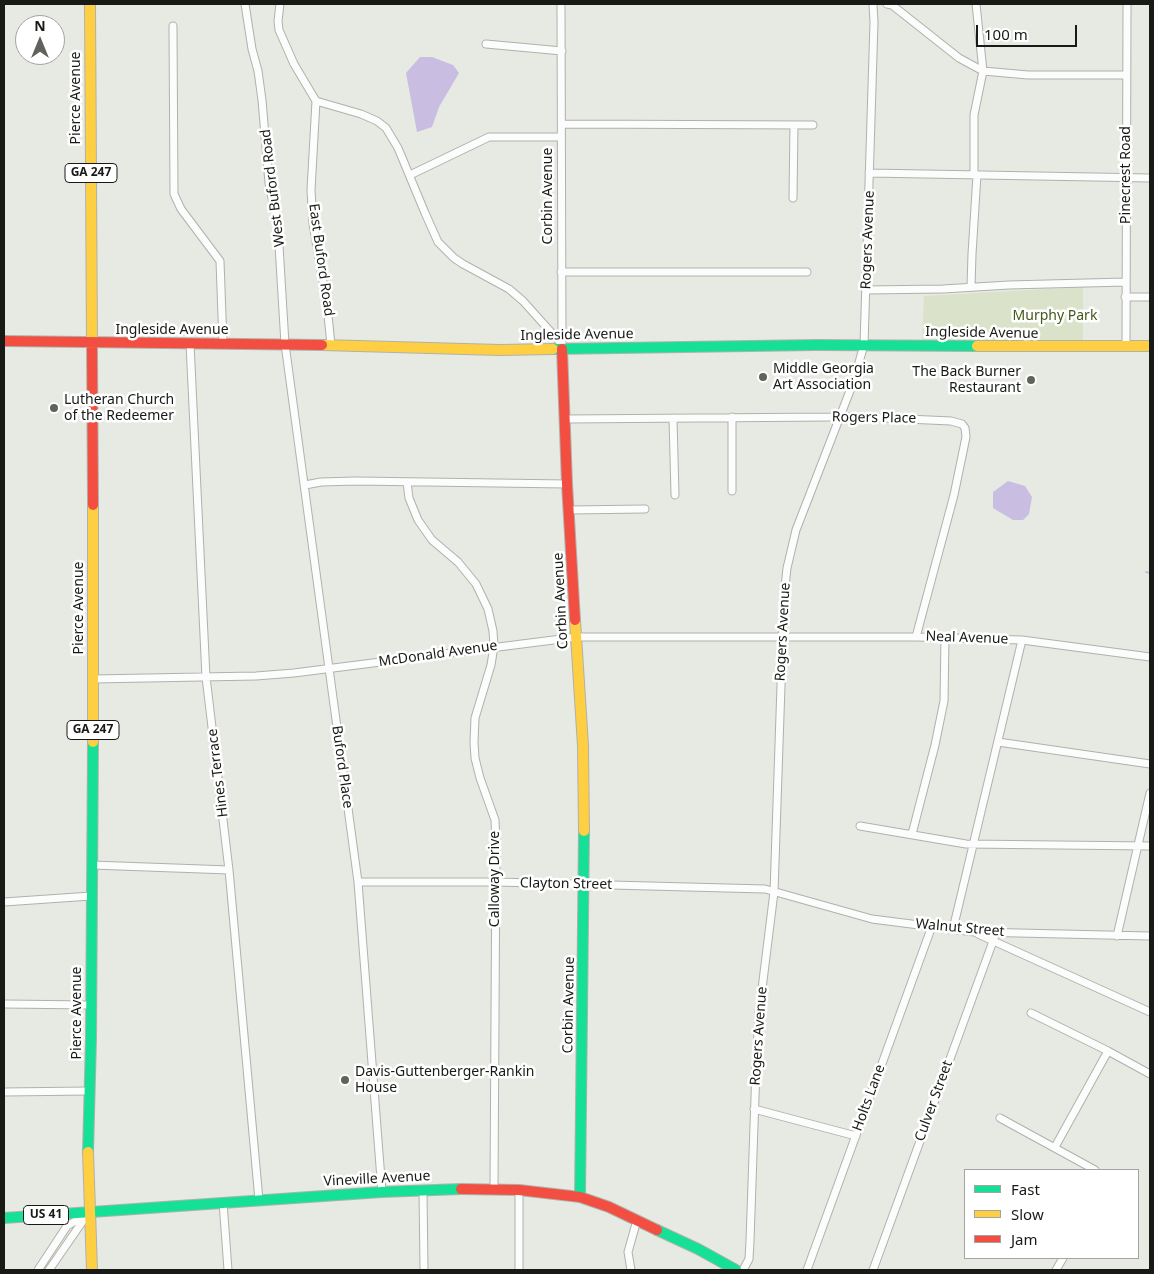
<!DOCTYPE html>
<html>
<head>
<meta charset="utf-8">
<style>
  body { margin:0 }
  #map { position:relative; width:1154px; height:1274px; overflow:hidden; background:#e7eae2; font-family:"Noto Sans",sans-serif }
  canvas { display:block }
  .frame { position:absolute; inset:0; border:5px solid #181a15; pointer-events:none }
  .legend { position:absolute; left:964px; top:1169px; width:175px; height:90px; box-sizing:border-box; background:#fff; border:1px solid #a3a3a1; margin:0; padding:6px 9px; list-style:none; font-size:15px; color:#181a15 }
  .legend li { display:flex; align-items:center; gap:10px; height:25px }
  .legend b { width:25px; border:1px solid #a3a3a1 }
  .north { position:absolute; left:15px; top:15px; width:50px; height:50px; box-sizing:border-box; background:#fff; border:1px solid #a3a3a1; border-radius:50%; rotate:0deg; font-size:14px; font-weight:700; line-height:20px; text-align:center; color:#181a15 }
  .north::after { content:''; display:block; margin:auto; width:18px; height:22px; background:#60635d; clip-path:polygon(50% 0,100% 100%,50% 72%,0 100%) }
  .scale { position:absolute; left:976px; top:25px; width:101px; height:22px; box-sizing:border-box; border:2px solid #181a15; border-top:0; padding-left:6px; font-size:15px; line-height:18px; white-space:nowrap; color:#181a15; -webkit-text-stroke:4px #fff; paint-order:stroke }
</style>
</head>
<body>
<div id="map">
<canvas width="1154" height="1274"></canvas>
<div class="frame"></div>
<ul class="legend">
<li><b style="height:6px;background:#16e098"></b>Fast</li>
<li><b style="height:6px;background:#ffcf43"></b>Slow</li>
<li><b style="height:6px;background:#f24e42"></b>Jam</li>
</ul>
<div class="north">N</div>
<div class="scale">100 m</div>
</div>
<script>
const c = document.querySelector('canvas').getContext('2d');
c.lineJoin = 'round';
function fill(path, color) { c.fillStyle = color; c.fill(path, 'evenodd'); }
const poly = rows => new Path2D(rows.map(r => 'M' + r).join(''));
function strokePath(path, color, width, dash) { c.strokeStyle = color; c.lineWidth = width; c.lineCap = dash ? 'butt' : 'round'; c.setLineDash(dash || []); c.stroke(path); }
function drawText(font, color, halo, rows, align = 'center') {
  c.font = font + ' "Noto Sans",sans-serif'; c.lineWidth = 5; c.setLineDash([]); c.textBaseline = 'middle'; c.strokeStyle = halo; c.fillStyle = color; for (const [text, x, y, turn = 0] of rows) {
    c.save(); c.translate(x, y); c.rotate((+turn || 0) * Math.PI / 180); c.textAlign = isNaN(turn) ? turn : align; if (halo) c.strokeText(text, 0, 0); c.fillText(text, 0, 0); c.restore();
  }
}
fill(poly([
  [1083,287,1083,343,922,341,924,296]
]), '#dae3ca');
fill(poly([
  [420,57,432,57,453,65,459,73,439,107,432,127,417,132,406,73],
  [1008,481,1025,486,1032,497,1029,514,1023,520,1013,520,993,508,993,492]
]), '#c9bde1');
strokePath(poly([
  [1146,572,1150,573]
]), '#c9bde1', 2);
const street = poly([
  [245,4,252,49,258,71,262,100,269,183,278,229,285,344,358,882,382,1192],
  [280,4,278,21,279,30,294,64,316,101,311,190,313,224,327,305,331,345],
  [561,4,562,346],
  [887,4,892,5,959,58,983,71,1028,75,1126,75],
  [173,26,174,194,181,209,220,261,223,344],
  [486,44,562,51],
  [316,101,361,114,377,121,386,128,398,148,425,213,438,242,454,258,463,264,509,289,523,301,559,341,562,349],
  [562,124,813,125],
  [869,173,1150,178],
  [410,175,489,137,561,137],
  [974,175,974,115,983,71,976,4],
  [793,198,794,125],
  [561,272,807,272],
  [971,287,972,254,977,175],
  [866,290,943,289,1009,285,1125,282],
  [1125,297,1150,297],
  [190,344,206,677,229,870,259,1200],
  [1126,347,1127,4],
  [673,418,675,495],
  [566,419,831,417,840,416,951,421,962,424,965,428,966,437,954,495,916,637],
  [407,482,409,498,418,520,432,540,458,562,476,584,488,609,493,631,494,646,491,665,475,718,474,742,475,758,480,778,495,820,496,843,494,1189],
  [305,485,321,482,356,481,567,484],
  [732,491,732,417],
  [570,510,645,509],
  [93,679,256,676,294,673,577,637,916,637,1022,640,1150,657],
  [998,742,1150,764],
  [860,826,966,844,1150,846],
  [912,834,935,745,944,701,945,638],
  [92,865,229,870],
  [358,882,496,882,765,889,872,919,974,932,1150,936],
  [4,902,91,896],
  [953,929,1022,640],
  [978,934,1150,1012],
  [1117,936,1150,793],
  [4,1004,91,1005],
  [1031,1013,1108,1051,1150,1074],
  [4,1092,89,1091],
  [754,1109,856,1136],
  [1000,1118,1095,1170],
  [1055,1147,1108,1051],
  [423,1190,424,1270],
  [519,1190,519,1270],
  [223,1202,228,1270],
  [38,1270,67,1226,87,1214],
  [49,1270,87,1215],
  [631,1270,628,1252,637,1220],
  [743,1270,749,1259,750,1241,756,1068,759,1013,774,892,784,597,787,568,796,530,853,383,864,345,874,22,873,4],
  [807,1270,932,926],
  [873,1270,996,933],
  [1056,1270,1063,1258]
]);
const fast = poly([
  [553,349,816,345,977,346],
  [88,1152,91,1039,93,742],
  [580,1197,584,831],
  [4,1218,382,1192,461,1189],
  [657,1230,698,1249,736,1270]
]);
const slow = poly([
  [90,4,92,346],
  [322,345,500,350,553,349],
  [977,346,1150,346],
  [575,620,583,746,584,831],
  [93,742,93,505],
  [88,1152,92,1270]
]);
const jam = poly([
  [4,341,322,345],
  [92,346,93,505],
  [562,349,567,484,575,620],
  [461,1189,519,1190,580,1197,609,1207,657,1230]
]);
strokePath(street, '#afb2ac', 9);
strokePath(fast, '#afb2ac', 12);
strokePath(slow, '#afb2ac', 12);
strokePath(jam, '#afb2ac', 12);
strokePath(street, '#fbfcfb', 7);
strokePath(fast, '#16e098', 10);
strokePath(slow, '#ffcf43', 10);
strokePath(jam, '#f24e42', 10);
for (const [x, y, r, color] of [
  [763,377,5,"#60635d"],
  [1031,380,5,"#60635d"],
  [54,408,5,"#60635d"],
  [345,1080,5,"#60635d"]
]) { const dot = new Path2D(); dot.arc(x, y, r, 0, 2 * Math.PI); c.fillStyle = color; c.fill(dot); strokePath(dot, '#fff', 2); }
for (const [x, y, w] of [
  [91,173,52],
  [93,730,52],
  [46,1215,45]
]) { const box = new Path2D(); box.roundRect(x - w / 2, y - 9.5, w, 19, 4); c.fillStyle = '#fff'; c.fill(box); strokePath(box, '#181a15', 1); }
drawText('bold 12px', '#181a15', null, [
  ["GA 247",91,173],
  ["GA 247",93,730],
  ["US 41",46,1215]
]);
drawText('14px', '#181a15', '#fff', [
  ["Pierce Avenue",76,98,-90],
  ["Pinecrest Road",1126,175,-90],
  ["West Buford Road",273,188,-97],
  ["Corbin Avenue",548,196,-90],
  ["Rogers Avenue",868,240,-88],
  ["East Buford Road",321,260,82],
  ["Ingleside Avenue",172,330],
  ["Ingleside Avenue",982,333,1],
  ["Ingleside Avenue",577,335,-1],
  ["Rogers Place",874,418,1],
  ["Corbin Avenue",561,601,-93],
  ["Pierce Avenue",79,608,-90],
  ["Rogers Avenue",783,632,-87],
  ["Neal Avenue",967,638,2],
  ["McDonald Avenue",438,654,-8],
  ["Buford Place",342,767,82],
  ["Hines Terrace",218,773,-97],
  ["Calloway Drive",495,879,-90],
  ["Clayton Street",566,884,1],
  ["Walnut Street",960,928,5],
  ["Corbin Avenue",569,1005,-89],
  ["Pierce Avenue",77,1013,-90],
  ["Rogers Avenue",759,1036,-86],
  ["Holts Lane",869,1098,-70],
  ["Culver Street",934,1101,-70],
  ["Vineville Avenue",377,1179,-3]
]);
drawText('14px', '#46581a', '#fff', [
  ["Murphy Park",1055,316]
]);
drawText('14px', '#181a15', '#fff', [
  ["Middle Georgia",773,369],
  ["Art Association",773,385],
  ["The Back Burner",1021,372,"right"],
  ["Restaurant",1021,388,"right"],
  ["Lutheran Church",64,400],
  ["of the Redeemer",64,416],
  ["Davis-Guttenberger-Rankin",355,1072],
  ["House",355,1088]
], 'left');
</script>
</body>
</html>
